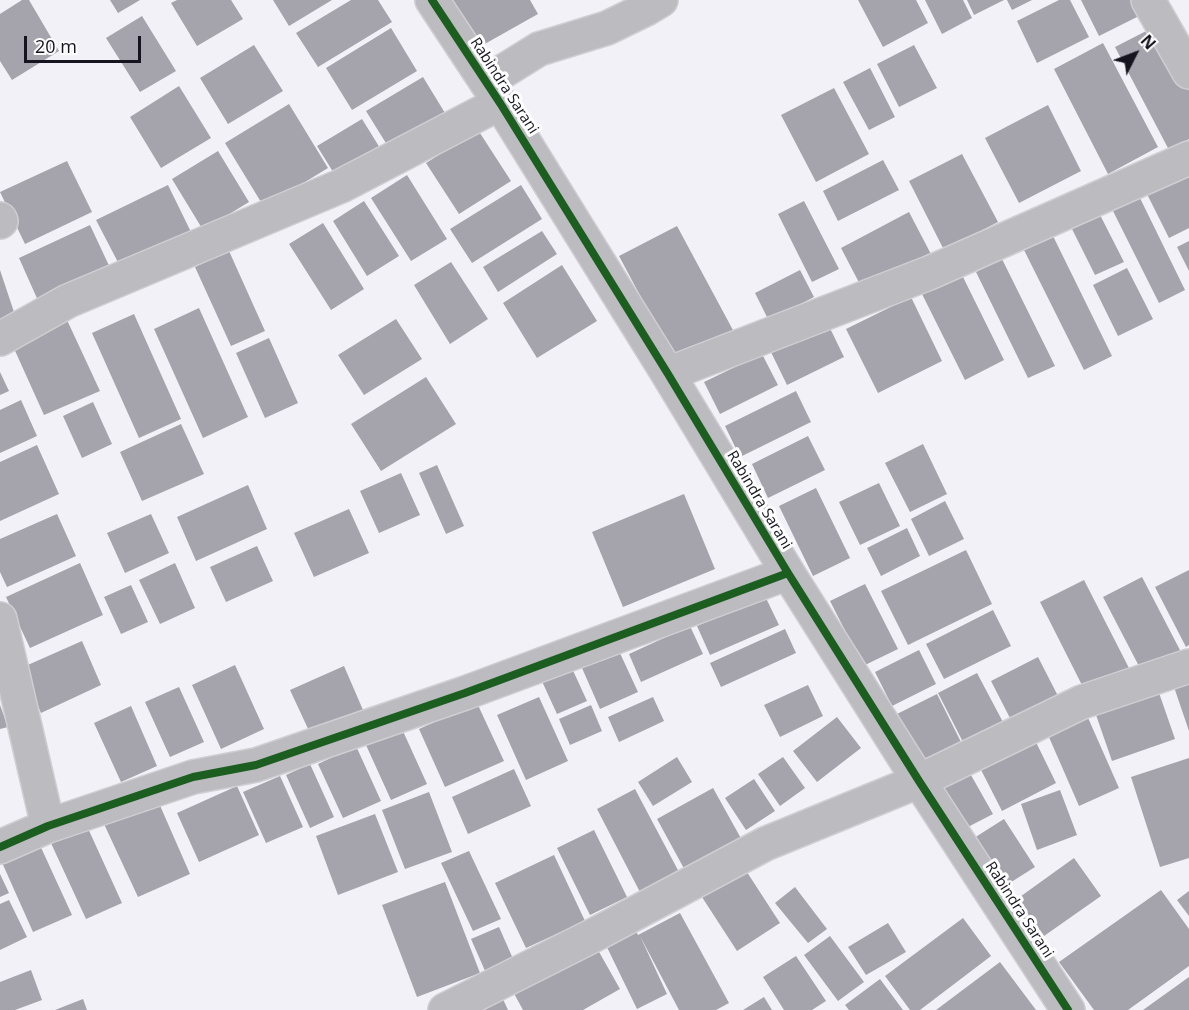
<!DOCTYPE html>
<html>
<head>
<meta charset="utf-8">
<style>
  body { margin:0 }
  #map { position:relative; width:1189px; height:1010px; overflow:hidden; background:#f2f1f7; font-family:"Open Sans",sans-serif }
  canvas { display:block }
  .north { position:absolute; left:1105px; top:24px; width:60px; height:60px; -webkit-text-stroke:4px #fdfdfd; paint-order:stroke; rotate:48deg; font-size:16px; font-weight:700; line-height:24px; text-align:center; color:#16141e }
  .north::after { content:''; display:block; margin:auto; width:21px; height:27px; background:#16141e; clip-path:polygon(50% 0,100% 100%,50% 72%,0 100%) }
  .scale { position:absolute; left:24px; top:36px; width:117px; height:27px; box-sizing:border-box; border:3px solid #16141e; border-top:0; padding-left:8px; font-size:18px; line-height:21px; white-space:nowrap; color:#16141e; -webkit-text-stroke:4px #fdfdfd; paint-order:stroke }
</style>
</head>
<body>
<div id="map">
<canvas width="1189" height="1010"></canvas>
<div class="north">N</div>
<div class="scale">20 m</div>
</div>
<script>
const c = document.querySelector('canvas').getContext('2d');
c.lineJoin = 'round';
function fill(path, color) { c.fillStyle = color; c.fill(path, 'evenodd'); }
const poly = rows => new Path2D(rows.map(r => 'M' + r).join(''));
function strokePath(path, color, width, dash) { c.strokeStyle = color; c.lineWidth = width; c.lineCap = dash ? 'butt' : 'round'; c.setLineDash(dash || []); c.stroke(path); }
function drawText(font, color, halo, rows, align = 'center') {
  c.font = font + ' "Open Sans",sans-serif'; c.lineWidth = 6; c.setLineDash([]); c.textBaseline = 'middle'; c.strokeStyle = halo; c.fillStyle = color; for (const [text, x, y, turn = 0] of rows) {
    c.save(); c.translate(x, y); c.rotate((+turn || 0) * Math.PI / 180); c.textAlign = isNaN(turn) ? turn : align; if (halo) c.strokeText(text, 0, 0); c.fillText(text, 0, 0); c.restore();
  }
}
fill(poly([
  [22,0,29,0,59,51,12,80,0,61,0,14],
  [110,0,140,0,118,13],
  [177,0,231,0,243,19,197,46,171,3],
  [273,0,332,0,289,26],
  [351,0,378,0,392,22,318,67,296,33],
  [446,0,530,0,538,14,474,50],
  [858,0,916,0,928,23,883,47],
  [925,0,963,0,972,18,942,34],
  [967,0,1004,0,974,15],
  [1007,0,1032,0,1012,10],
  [1059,0,1070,0,1089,37,1037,63,1017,21],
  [1081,0,1134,0,1141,15,1099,36],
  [142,16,176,71,140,92,106,38],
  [1156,26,1189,89,1189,139,1169,150,1115,47],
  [391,28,417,71,352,110,326,68],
  [1103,43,1158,147,1108,174,1054,69],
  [254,45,283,91,228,124,200,78],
  [914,45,937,88,899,107,877,64],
  [870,68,895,117,869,130,843,82],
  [423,77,445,113,389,148,366,111],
  [179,86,211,138,161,168,130,117],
  [834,88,869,154,816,182,781,115],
  [289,104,328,168,264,207,225,143],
  [1048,105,1081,171,1019,203,985,138],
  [362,119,380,148,335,175,317,146],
  [478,130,511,181,459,214,426,163],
  [218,151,249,202,203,230,172,179],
  [962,154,998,222,944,250,909,181],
  [883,160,899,190,838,221,823,191],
  [67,161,92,212,25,244,0,192],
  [1189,171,1189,228,1169,238,1146,192],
  [407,175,447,239,411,261,371,198],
  [168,185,191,232,121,268,96,220],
  [521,185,542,219,472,263,450,229],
  [1139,196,1185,290,1159,303,1112,209],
  [364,201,399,256,367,276,333,221],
  [804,201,839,269,812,282,778,214],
  [1098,211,1124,262,1095,275,1070,225],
  [909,212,933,258,865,294,841,248],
  [323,223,364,289,331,310,289,244],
  [90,225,112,272,40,305,19,258],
  [677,226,734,332,676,363,619,256],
  [542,231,557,254,498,292,483,267],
  [1053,236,1112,356,1084,370,1024,250],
  [1189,241,1189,271,1177,247],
  [229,251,265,331,231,346,195,267],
  [1002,259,1055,366,1028,378,976,272],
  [451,262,488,319,450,344,414,285],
  [562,265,597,321,537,358,503,303],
  [1127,268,1153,319,1118,336,1093,285],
  [0,270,19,327,0,333],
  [800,270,814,297,769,321,755,293],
  [962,275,1004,360,965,380,922,294],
  [911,297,942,361,878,393,846,329],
  [199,308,248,417,203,438,154,329],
  [134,314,181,419,139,438,92,333],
  [396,319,422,359,364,395,338,355],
  [67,320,100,391,44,415,12,344],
  [826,320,844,357,787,385,769,348],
  [269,338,298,403,265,418,236,353],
  [762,354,778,385,720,414,704,382],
  [0,372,9,391,0,395],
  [426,377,456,424,381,471,351,424],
  [796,391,811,422,740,457,725,426],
  [21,400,37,436,0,453,0,410],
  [93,402,112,444,82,458,63,416],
  [181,424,204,474,142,501,120,452],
  [808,436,825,470,768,498,752,464],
  [923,444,947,494,910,512,885,463],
  [37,445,59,494,0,521,0,462],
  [437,465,464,526,446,534,419,473],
  [401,473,420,515,379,533,360,491],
  [879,483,900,526,860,545,839,502],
  [248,485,267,529,196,561,177,517],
  [816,488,850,558,813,576,779,506],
  [684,494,715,569,623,607,592,532],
  [945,501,964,539,929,556,911,519],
  [349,509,369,553,314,577,294,533],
  [57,514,76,556,7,587,0,572,0,539],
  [151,514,169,553,125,573,107,533],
  [907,528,920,556,881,576,867,548],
  [257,546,273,581,226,602,210,567],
  [966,550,992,604,908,645,881,591],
  [80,563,103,615,30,648,6,597],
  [175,563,195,608,160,624,139,580],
  [1189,570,1189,645,1186,647,1155,587],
  [1142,577,1181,652,1142,672,1103,597],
  [1084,580,1131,672,1087,695,1040,602],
  [865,584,898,649,863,666,830,601],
  [131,585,148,622,121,634,104,597],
  [765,596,779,625,710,655,697,626],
  [993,610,1011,646,944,679,926,644],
  [690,626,703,654,641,682,629,654],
  [785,629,796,653,721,687,710,663],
  [82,641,101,685,41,713,21,668],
  [919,650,936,684,892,706,875,672],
  [619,651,638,692,600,709,582,668],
  [1038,657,1058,696,1011,720,991,681],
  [570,664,587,701,557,714,540,677],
  [235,665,264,729,221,749,192,685],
  [344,666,363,710,310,733,290,690],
  [977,673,1004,724,964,744,938,693],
  [1189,681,1189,731,1174,687],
  [808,685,823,716,780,737,764,705],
  [179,687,204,742,170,757,145,702],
  [1158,690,1175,739,1112,761,1095,712],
  [937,694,963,746,924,767,897,714],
  [539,697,568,761,526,780,497,715],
  [653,697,664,721,619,742,608,717],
  [477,703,504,761,445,787,419,729],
  [0,705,8,727,0,729],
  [591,705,602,731,570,745,559,719],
  [131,706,157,766,121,782,94,723],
  [1085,711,1119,788,1079,806,1045,728],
  [837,717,861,748,817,782,793,751],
  [402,729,427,784,391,800,366,745],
  [1032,734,1056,783,1002,811,977,762],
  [356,746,381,801,343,818,318,764],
  [677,757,692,782,653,806,638,782],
  [783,757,805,788,780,806,758,774],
  [1189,758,1189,858,1160,867,1131,777],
  [310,764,334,817,310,828,286,775],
  [967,768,993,814,964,829,939,784],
  [514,769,531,806,468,834,452,797],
  [280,776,303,827,266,843,243,792],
  [754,779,775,811,746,830,725,798],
  [237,786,259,835,199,862,177,813],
  [713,788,743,842,687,874,657,819],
  [635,789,680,874,641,894,597,809],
  [1060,790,1077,835,1037,850,1021,804],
  [429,792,452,852,405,869,382,810],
  [158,801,190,874,138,897,104,824],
  [375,814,398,872,338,895,316,836],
  [1004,819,1035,867,1005,886,974,838],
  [86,824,122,903,86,919,50,841],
  [594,830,627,897,590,915,557,848],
  [38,841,72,915,33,932,0,858],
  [469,851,501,919,473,931,441,863],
  [554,855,585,921,526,948,495,883],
  [1074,858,1101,896,1044,936,1017,899],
  [743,866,780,923,737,951,700,894],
  [0,874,9,893,0,897],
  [445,882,480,973,417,997,382,905],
  [795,887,827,929,808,943,775,903],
  [1161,890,1189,929,1189,966,1128,1010,1094,1010,1059,962],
  [1189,891,1189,916,1177,900],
  [9,900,27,937,0,950,0,904],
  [680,913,729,1003,716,1010,679,1010,640,936,667,994,637,1009,603,939,633,925,638,935],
  [963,918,991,956,920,1010,910,1010,885,976],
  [888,923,906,952,866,975,848,947],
  [499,927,514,961,486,973,471,939],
  [830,936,864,982,838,1001,804,955],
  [594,943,620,989,583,1010,523,1010,511,988],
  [796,956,826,1001,812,1010,784,1010,763,977],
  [1000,962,1036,1010,936,1010],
  [31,970,42,1000,15,1010,0,1010,0,982],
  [1189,977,1189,1010,1143,1010],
  [880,979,903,1010,849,1010,845,1005],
  [502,997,508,1010,474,1010],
  [764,997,772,1010,743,1010],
  [83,999,87,1010,55,1010]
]), '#a5a3ab');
const minor = poly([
  [432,0,500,103,668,374,788,573,919,781,1068,1010],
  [1148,0,1189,72],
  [486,82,539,49,607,28,646,9,661,0],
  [0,219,1,221,0,222],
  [0,339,68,301,341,186,500,103],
  [668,374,929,273,1189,158],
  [0,619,48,826],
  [0,847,48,826,193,777,256,765,465,693,788,573],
  [445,1010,598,933,765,844,919,781,1082,702,1189,666]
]);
strokePath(minor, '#d0ced3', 36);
strokePath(minor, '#bcbbc0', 33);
strokePath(poly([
  [432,0,500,103,668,374,788,573,919,781,1068,1010],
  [0,847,48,826,193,777,256,765,465,693,788,573]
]), '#1b5e20', 8);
drawText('15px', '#16141e', '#fdfdfd', [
  ["Rabindra Sarani",504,86,57],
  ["Rabindra Sarani",759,500,59],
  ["Rabindra Sarani",1019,910,57]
]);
</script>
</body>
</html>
